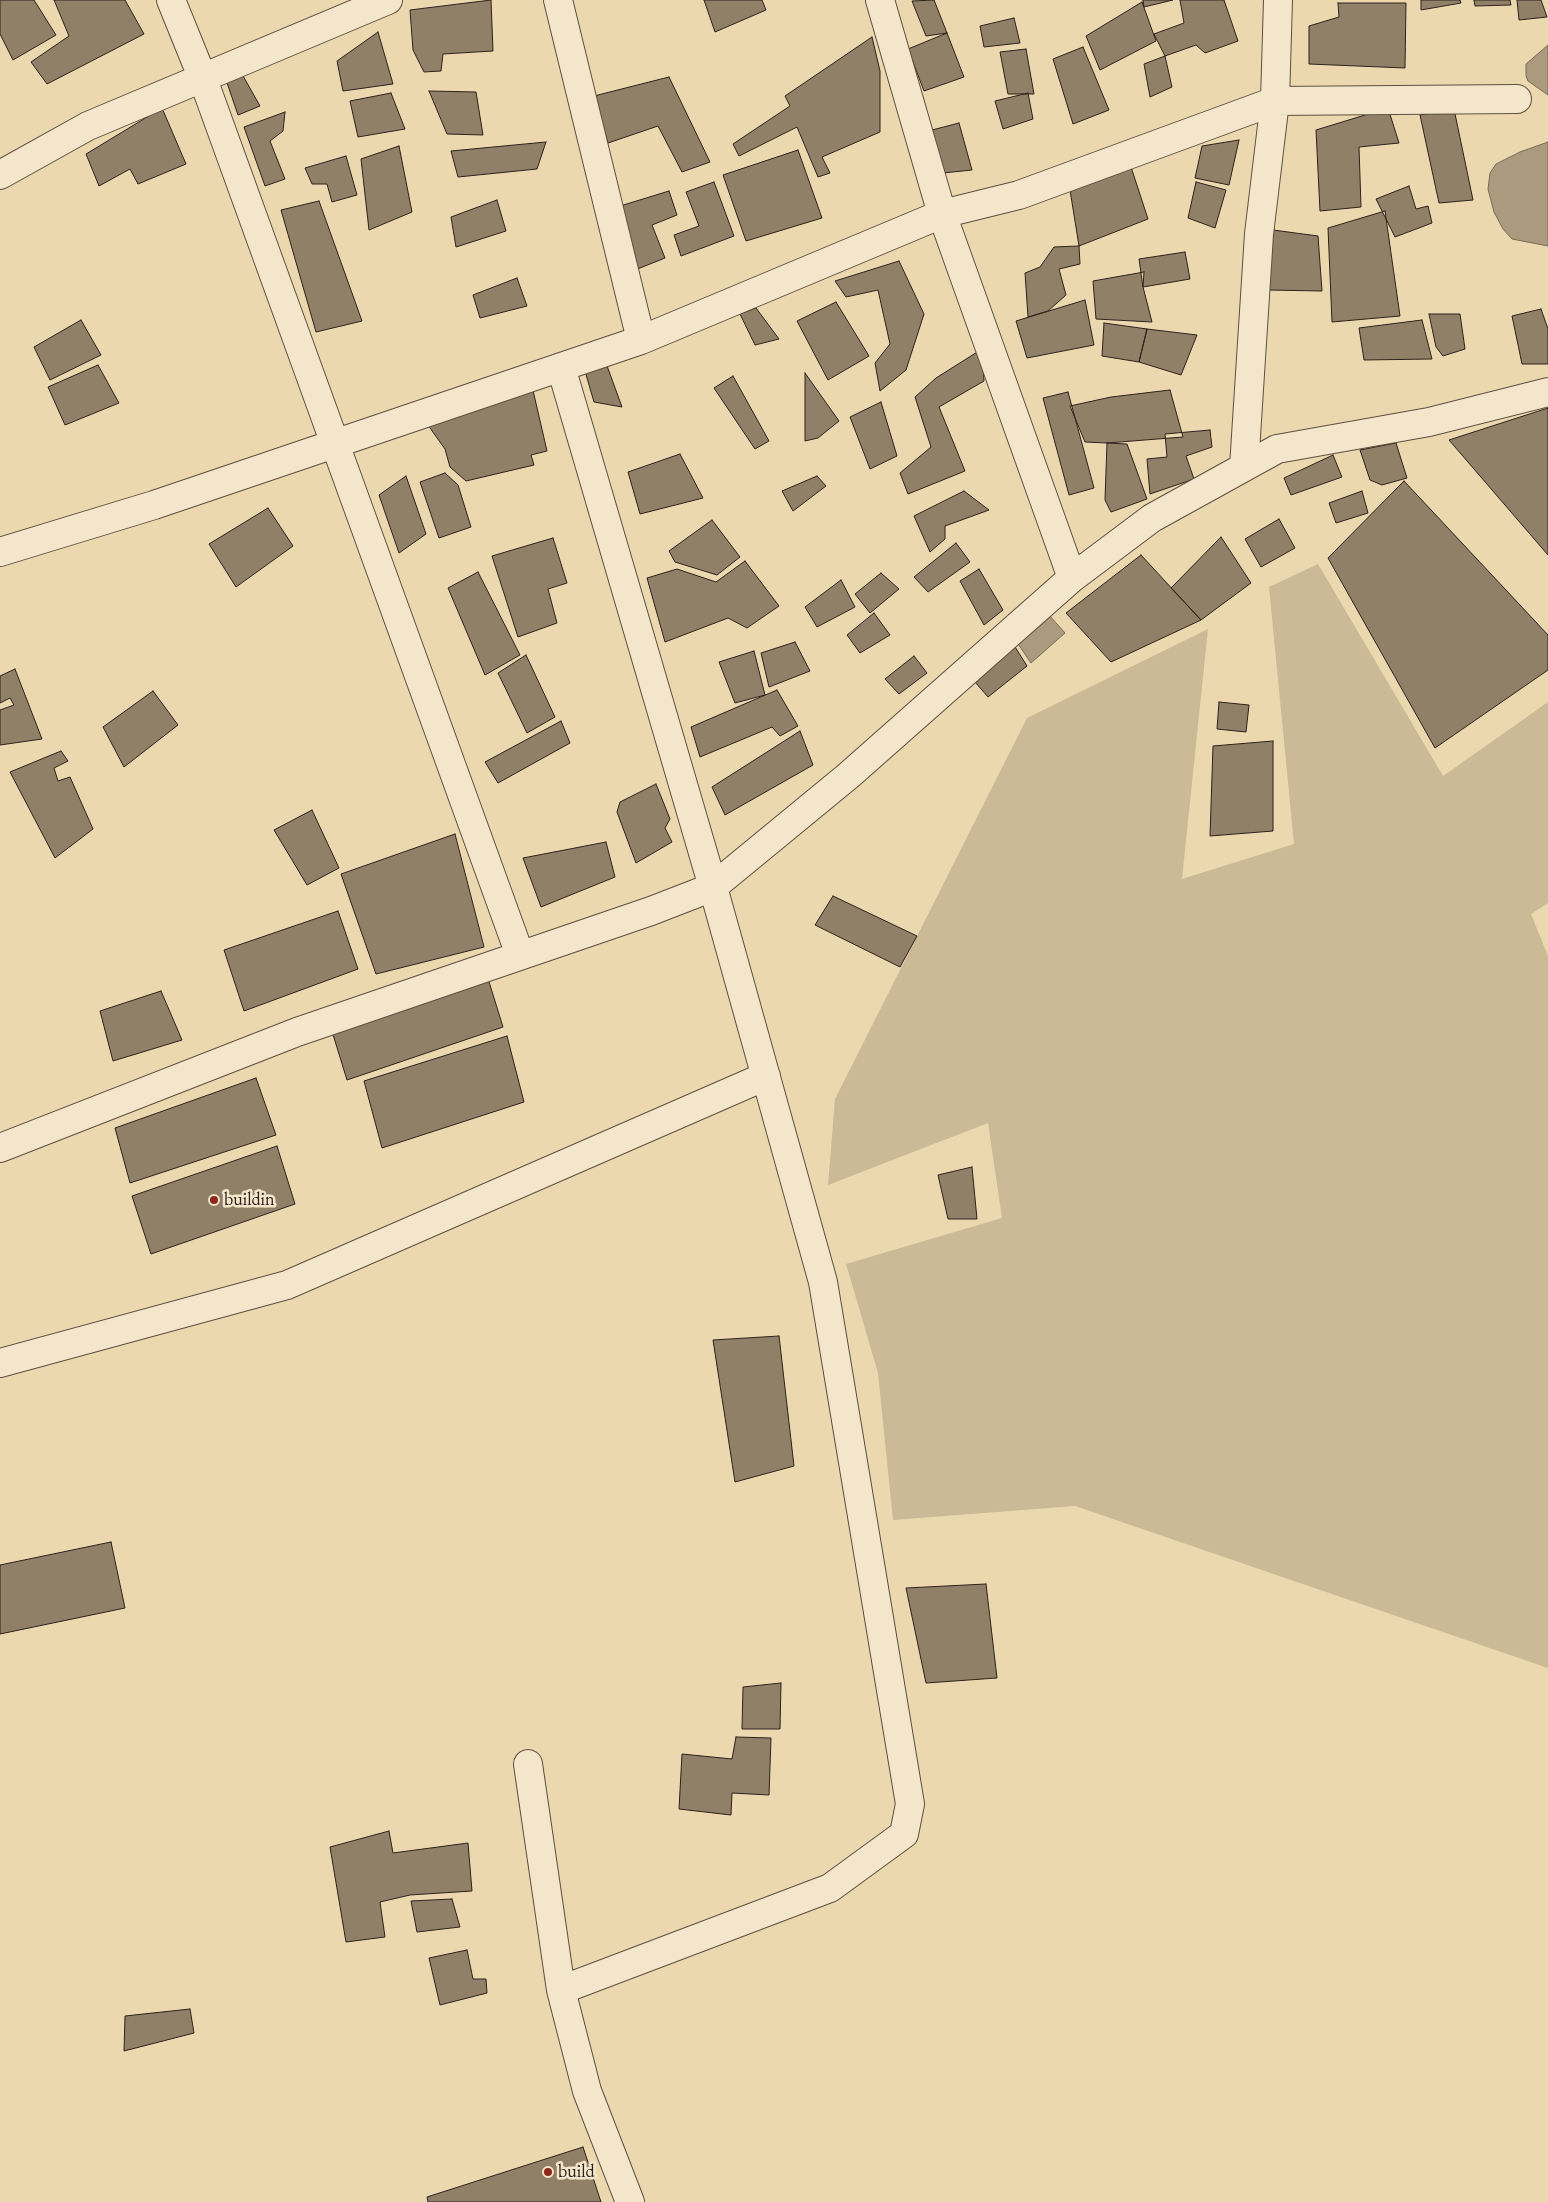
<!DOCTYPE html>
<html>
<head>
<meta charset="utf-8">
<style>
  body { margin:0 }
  canvas { display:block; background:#ecd8af }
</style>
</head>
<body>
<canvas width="1548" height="2202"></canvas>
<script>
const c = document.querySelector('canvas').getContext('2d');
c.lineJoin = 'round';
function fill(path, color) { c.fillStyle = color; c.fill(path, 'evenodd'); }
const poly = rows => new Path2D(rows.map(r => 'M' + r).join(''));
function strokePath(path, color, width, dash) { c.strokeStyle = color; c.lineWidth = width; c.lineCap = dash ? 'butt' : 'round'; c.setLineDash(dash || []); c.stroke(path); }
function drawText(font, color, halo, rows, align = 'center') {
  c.font = font + ' "EB Garamond",serif'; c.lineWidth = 5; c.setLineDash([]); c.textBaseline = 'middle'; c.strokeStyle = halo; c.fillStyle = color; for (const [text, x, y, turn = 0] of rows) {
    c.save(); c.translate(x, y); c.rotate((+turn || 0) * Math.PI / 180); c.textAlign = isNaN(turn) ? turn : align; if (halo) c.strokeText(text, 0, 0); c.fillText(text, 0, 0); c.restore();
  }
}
fill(poly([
  [1318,564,1443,776,1548,702,1548,903,1531,914,1548,956,1548,1668,1075,1506,893,1520,878,1373,846,1264,1002,1218,988,1123,828,1185,835,1099,1027,718,1208,629,1182,879,1294,844,1269,587]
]), '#ccb996');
const water = poly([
  [1548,45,1548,95,1528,81,1526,76,1526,64,1548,45],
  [1548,142,1548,246,1512,239,1503,229,1494,212,1488,189,1490,173,1496,164,1520,152,1548,142],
  [1049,615,1065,633,1031,663,1016,641,1049,615]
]);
fill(water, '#ab9a7d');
strokePath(water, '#796a56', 1);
const building = poly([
  [0,0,34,0,56,35,13,60,0,34,0,0],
  [54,0,125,0,144,34,47,84,31,62,69,36,54,0],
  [491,0,493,51,443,54,441,71,424,72,413,50,410,10,491,0],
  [704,0,762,0,766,10,715,32,704,0],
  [934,0,947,33,926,36,912,1,934,0],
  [1143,0,1173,0,1144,7,1143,0],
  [1180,0,1224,0,1238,41,1205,53,1196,45,1165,56,1154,34,1184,23,1180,0],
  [1421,0,1460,0,1461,3,1421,10,1421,0],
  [1474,0,1510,0,1511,5,1475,6,1474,0],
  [1517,0,1541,0,1547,17,1519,20,1517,0],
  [1142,2,1156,41,1100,70,1086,36,1142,2],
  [1338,3,1406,3,1405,68,1309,64,1309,26,1339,17,1338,3],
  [1014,18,1020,43,984,47,980,26,1014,18],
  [378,32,393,84,343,91,337,61,378,32],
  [947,33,964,77,924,91,908,49,947,33],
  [872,37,880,71,880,132,822,157,830,173,818,177,797,127,739,156,733,144,790,106,785,96,872,37],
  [1083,47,1109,110,1073,124,1053,59,1083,47],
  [1026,49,1034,94,1008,94,1000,52,1026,49],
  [1165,56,1172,87,1150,97,1144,64,1165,56],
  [242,74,260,106,238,115,225,77,242,74],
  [669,77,710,162,682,172,658,126,608,143,594,96,669,77],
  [429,91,476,92,483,135,447,134,429,91],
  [391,93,405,129,358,137,350,101,391,93],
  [1028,93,1033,119,1003,129,995,101,1028,93],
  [162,108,186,164,138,184,130,169,99,186,86,154,162,108],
  [1388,108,1399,143,1359,147,1361,207,1320,211,1316,130,1388,108],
  [1454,109,1473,200,1439,203,1420,115,1454,109],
  [285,112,283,131,270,141,285,179,265,186,244,127,285,112],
  [959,123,972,170,943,173,932,130,959,123],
  [1239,140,1229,185,1195,178,1202,146,1239,140],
  [546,142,537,169,458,177,451,151,546,142],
  [399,146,412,212,369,230,361,159,399,146],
  [798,150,822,218,746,241,723,175,798,150],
  [346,156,357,195,332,202,327,184,312,184,305,168,346,156],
  [1131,167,1148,219,1079,246,1070,190,1131,167],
  [714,182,734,236,681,256,674,235,699,226,686,192,714,182],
  [1196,182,1226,190,1215,228,1188,218,1196,182],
  [1409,186,1416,209,1428,206,1432,223,1395,237,1376,199,1409,186],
  [669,191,677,215,652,225,665,258,635,270,617,207,669,191],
  [497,200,506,231,456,247,451,217,497,200],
  [319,201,362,321,316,332,281,210,319,201],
  [1385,211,1400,316,1332,322,1328,228,1385,211],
  [1273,230,1318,236,1322,291,1268,290,1273,230],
  [1079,246,1080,264,1059,269,1066,295,1048,311,1028,317,1025,273,1040,267,1054,247,1079,246],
  [1185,252,1190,279,1143,287,1139,259,1185,252],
  [899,261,924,314,906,370,880,391,875,363,890,344,878,290,846,297,835,281,899,261],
  [1144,272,1143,287,1152,322,1096,319,1093,281,1144,272],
  [517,278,527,306,480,318,473,295,517,278],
  [1085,300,1094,345,1027,358,1016,321,1085,300],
  [836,302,869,356,828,380,797,321,836,302],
  [756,308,779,339,755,345,740,314,756,308],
  [1541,309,1548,329,1548,364,1522,364,1512,316,1541,309],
  [1429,314,1460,314,1465,349,1443,356,1436,347,1429,314],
  [81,320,101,355,50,380,34,347,81,320],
  [1422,320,1432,359,1364,360,1359,328,1422,320],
  [1104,323,1147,329,1139,362,1102,356,1104,323],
  [1147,329,1197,335,1181,375,1139,362,1147,329],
  [982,349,984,381,939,407,965,471,908,494,900,473,931,447,915,397,936,378,982,349],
  [606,363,622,407,594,402,585,371,606,363],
  [98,365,119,403,65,425,48,387,98,365],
  [805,373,839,421,818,438,805,441,805,373],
  [733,376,769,441,755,449,714,388,733,376],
  [532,386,547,451,531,455,534,465,466,481,450,467,445,449,425,421,532,386],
  [1170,390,1183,437,1107,443,1085,442,1070,406,1111,397,1170,390],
  [1068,392,1094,488,1069,495,1043,398,1068,392],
  [881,402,897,456,870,469,850,417,881,402],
  [1548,408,1548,555,1449,440,1548,408],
  [1210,430,1212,447,1186,456,1194,479,1150,494,1147,459,1167,457,1165,434,1210,430],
  [1107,443,1127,444,1147,499,1111,512,1105,500,1107,443],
  [1396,443,1407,478,1382,485,1370,480,1360,450,1396,443],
  [680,454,703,498,640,514,628,472,680,454],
  [1333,455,1342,477,1291,495,1284,478,1333,455],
  [445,473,458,485,471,527,439,538,420,482,445,473],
  [406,476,426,534,399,553,379,495,406,476],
  [817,476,826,486,793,511,782,491,817,476],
  [1404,481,1548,635,1548,670,1435,748,1328,558,1404,481],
  [964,491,989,510,945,526,945,539,930,552,914,516,964,491],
  [1362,491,1368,513,1336,523,1329,503,1362,491],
  [268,508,293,546,236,587,209,544,268,508],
  [1279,519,1295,548,1261,567,1245,539,1279,519],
  [712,520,740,557,717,575,675,562,669,551,712,520],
  [1221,537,1251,583,1201,620,1171,588,1221,537],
  [553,538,567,583,548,589,557,623,518,637,492,556,553,538],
  [956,543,970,562,928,592,914,577,956,543],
  [1141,555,1201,620,1111,662,1066,613,1141,555],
  [745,561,779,606,747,628,728,618,665,642,647,578,677,569,716,582,745,561],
  [979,569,1003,610,984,625,960,581,979,569],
  [478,572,520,655,485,675,448,588,478,572],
  [881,573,899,589,870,613,855,594,881,573],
  [841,580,855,607,817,627,805,607,841,580],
  [874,613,890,635,860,653,847,635,874,613],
  [795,642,810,671,769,687,761,653,795,642],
  [1012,642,1027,666,988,697,969,675,1012,642],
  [754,651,765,695,735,703,719,662,754,651],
  [526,655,555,717,527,733,498,673,526,655],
  [914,656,927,673,899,694,885,679,914,656],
  [15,669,42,739,0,745,0,710,14,705,10,698,0,703,0,676,15,669],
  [777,690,798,726,780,736,772,727,700,757,691,727,777,690],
  [153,691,178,725,124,767,103,727,153,691],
  [1219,702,1249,705,1246,732,1217,729,1219,702],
  [561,721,570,743,498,783,485,762,561,721],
  [800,731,813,765,725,815,712,787,800,731],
  [1273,741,1273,831,1210,836,1213,746,1273,741],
  [61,751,68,761,54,768,58,781,70,777,93,829,55,858,10,772,61,751],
  [656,784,670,819,665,828,672,842,636,863,617,812,620,802,656,784],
  [312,810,339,868,307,885,274,830,312,810],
  [455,834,484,947,376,974,341,874,455,834],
  [606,842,615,877,541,907,523,858,606,842],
  [833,896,917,936,900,967,815,925,833,896],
  [338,911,358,969,244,1011,224,950,338,911],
  [486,972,503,1027,347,1080,331,1028,486,972],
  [161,991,182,1040,113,1061,100,1011,161,991],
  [507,1036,524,1102,382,1148,364,1081,507,1036],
  [256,1078,276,1135,130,1183,115,1128,256,1078],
  [277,1146,295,1204,151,1254,132,1196,277,1146],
  [972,1167,977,1219,948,1219,938,1175,972,1167],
  [779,1336,794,1466,735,1482,713,1340,779,1336],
  [111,1542,125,1608,0,1634,0,1565,111,1542],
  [986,1584,997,1678,926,1683,906,1588,986,1584],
  [781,1683,780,1729,742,1729,743,1687,781,1683],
  [736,1737,771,1738,769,1795,732,1793,731,1815,679,1809,682,1754,732,1759,736,1737],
  [389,1831,393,1853,468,1843,472,1891,410,1895,380,1902,385,1937,346,1942,330,1847,389,1831],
  [452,1899,460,1927,417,1932,411,1901,452,1899],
  [467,1950,473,1979,486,1979,487,1993,440,2005,429,1958,467,1950],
  [190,2009,194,2033,124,2051,125,2016,190,2009],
  [583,2147,601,2202,428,2202,427,2197,583,2147]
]);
fill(building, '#908068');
strokePath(building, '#2d211c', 1);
const minor = poly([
  [171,0,203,79,520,955],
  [558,0,641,340],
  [880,0,942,214,1072,578],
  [0,175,88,126,388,0],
  [1244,467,1259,234,1275,101,1278,0],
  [0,552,154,505,641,340,942,214,1019,195,1275,101,1517,99],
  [0,1148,297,1032,651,911,713,887,848,776,1072,578,1152,518,1277,449,1429,422,1548,392],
  [0,1363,287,1285,766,1076],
  [528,1764,561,1990,587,2091,630,2202],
  [561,1990,830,1888,904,1834,910,1804,823,1282,713,887,561,367]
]);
strokePath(minor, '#5d4f41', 30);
strokePath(minor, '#f3e6cb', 28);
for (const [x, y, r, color] of [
  [214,1200,5,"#8f2418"],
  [548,2172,5,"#8f2418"]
]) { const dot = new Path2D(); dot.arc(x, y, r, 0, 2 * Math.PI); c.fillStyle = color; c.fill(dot); strokePath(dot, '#f3e6cb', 2); }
drawText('18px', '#2d211c', '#f3e6cb', [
  ["buildin",224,1200],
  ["build",558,2172]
], 'left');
</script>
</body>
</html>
